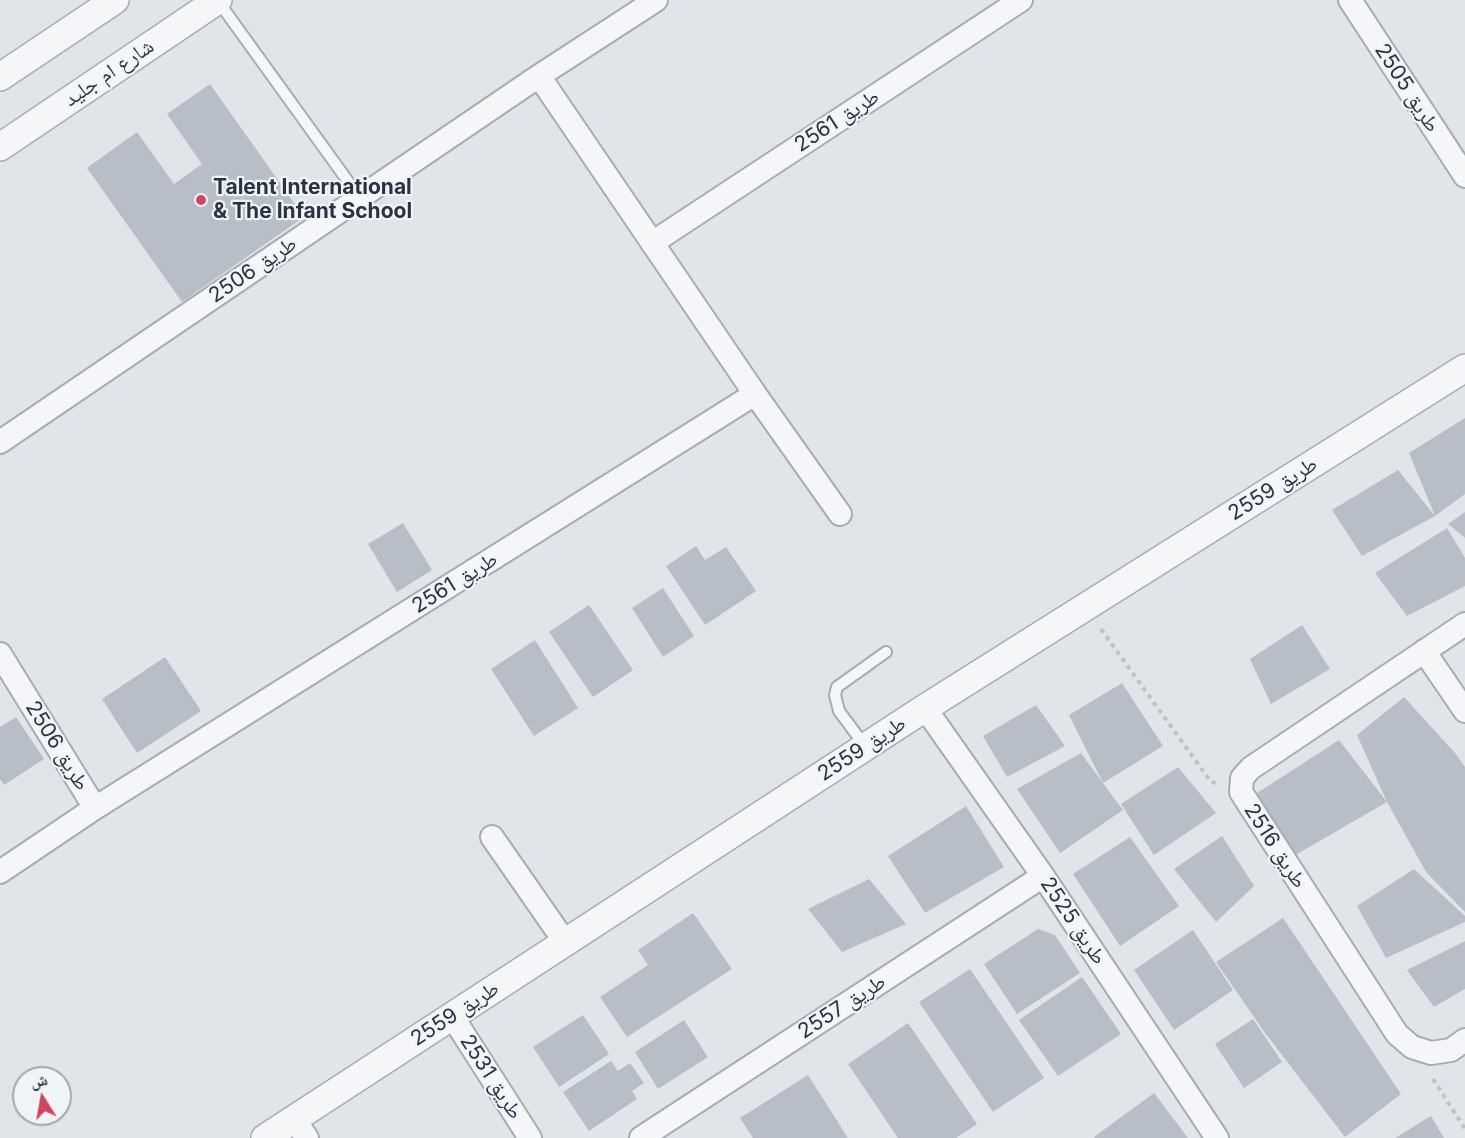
<!DOCTYPE html>
<html>
<head>
<meta charset="utf-8">
<style>
  body { margin:0 }
  #map { position:relative; width:1465px; height:1138px; overflow:hidden; background:#e1e5ea; font-family:Inter,"Noto Naskh Arabic",sans-serif }
  canvas { display:block }
  .north { position:absolute; left:12px; top:1066px; width:60px; height:60px; box-sizing:border-box; background:#f1f4f7; border:2px solid #a1a7af; border-radius:50%; rotate:349deg; font-size:16px; font-weight:700; line-height:24px; text-align:center; color:#293342 }
  .north::after { content:''; display:block; margin:auto; width:21px; height:27px; background:#d1455f; clip-path:polygon(50% 0,100% 100%,50% 72%,0 100%) }
</style>
</head>
<body>
<div id="map">
<canvas width="1465" height="1138"></canvas>
<div class="north">ش</div>
</div>
<script>
const c = document.querySelector('canvas').getContext('2d');
c.lineJoin = 'round';
function fill(path, color) { c.fillStyle = color; c.fill(path, 'evenodd'); }
const poly = rows => new Path2D(rows.map(r => 'M' + r).join(''));
function strokePath(path, color, width, dash) { c.strokeStyle = color; c.lineWidth = width; c.lineCap = dash ? 'butt' : 'round'; c.setLineDash(dash || []); c.stroke(path); }
function drawText(font, color, halo, rows, align = 'center') {
  c.font = font + ' Inter,"Noto Naskh Arabic",sans-serif'; c.lineWidth = 4.5; c.setLineDash([]); c.textBaseline = 'middle'; c.strokeStyle = halo; c.fillStyle = color; for (const [text, x, y, turn = 0] of rows) {
    c.save(); c.translate(x, y); c.rotate((+turn || 0) * Math.PI / 180); c.textAlign = isNaN(turn) ? turn : align; if (halo) c.strokeText(text, 0, 0); c.fillText(text, 0, 0); c.restore();
  }
}
fill(poly([
  [210,84,304,217,182,302,87,168,137,132,174,184,202,164,167,114],
  [1465,418,1465,494,1435,516,1409,453],
  [1398,470,1435,516,1362,556,1332,510],
  [1465,512,1465,538,1448,524],
  [403,523,432,570,397,592,368,544],
  [1447,528,1465,558,1465,586,1407,616,1375,573],
  [696,546,705,560,726,547,756,591,705,625,666,566],
  [663,588,694,636,663,657,632,608],
  [589,605,633,670,593,697,549,632],
  [1302,625,1330,669,1271,704,1250,659],
  [535,640,578,708,534,736,491,669],
  [165,657,201,711,137,753,102,699],
  [1122,683,1163,746,1103,783,1123,810,1060,853,1017,789,1081,753,1103,783,1069,715],
  [1404,697,1455,753,1465,767,1465,912,1426,872,1387,802,1292,857,1254,795,1339,740,1387,802,1357,735],
  [1036,705,1065,746,1007,777,983,736],
  [16,717,44,759,4,785,0,779,0,727],
  [1178,767,1216,813,1154,855,1121,804],
  [966,806,1004,867,925,913,888,856],
  [1222,836,1254,886,1216,922,1174,869],
  [1130,837,1179,906,1120,946,1073,874],
  [1414,869,1465,916,1465,922,1386,958,1357,906],
  [869,879,906,924,842,952,808,909],
  [693,913,732,969,627,1037,600,997,648,965,638,950],
  [1283,918,1401,1094,1345,1137,1265,1033,1216,962],
  [1038,929,1055,935,1080,973,1017,1014,984,964],
  [1193,930,1233,990,1174,1030,1134,970],
  [1465,941,1465,989,1434,1007,1407,970],
  [970,969,1044,1078,993,1112,919,1002],
  [1082,977,1121,1034,1058,1076,1019,1020],
  [583,1015,609,1054,559,1087,533,1047],
  [1253,1019,1282,1062,1244,1088,1215,1044],
  [684,1020,708,1057,658,1089,635,1052],
  [908,1023,977,1124,956,1138,898,1138,848,1064],
  [611,1061,618,1071,630,1063,644,1083,632,1091,637,1099,589,1131,563,1092],
  [808,1075,848,1138,753,1138,740,1118],
  [1154,1093,1188,1138,1095,1138,1094,1137],
  [1431,1116,1444,1138,1395,1138]
]), '#b8bec7');
const service = poly([
  [218,1,360,198],
  [865,746,839,711,835,695,837,687,886,652]
]);
const minor = poly([
  [1350,0,1465,176],
  [652,243,1021,0],
  [755,394,840,514],
  [0,442,539,76,656,0],
  [1465,624,1251,768,1242,778,1241,792,1397,1034,1412,1047,1431,1053,1451,1050,1465,1040],
  [1424,651,1465,711],
  [0,654,95,808],
  [925,708,1043,876,1217,1138],
  [492,837,565,942],
  [0,872,95,808,755,394,539,76],
  [452,1016,530,1138],
  [294,1119,307,1138],
  [641,1138,1043,876]
]);
const tertiary = poly([
  [0,77,115,0],
  [0,147,218,0],
  [265,1138,925,708,1465,368]
]);
strokePath(service, '#a6acb4', 14);
strokePath(minor, '#a6acb4', 26);
strokePath(tertiary, '#a6acb4', 30);
strokePath(poly([
  [1101,629,1211,782,1217,783],
  [1433,1079,1465,1129]
]), '#bfc3c9', 4, [4.5, 4.5]);
strokePath(service, '#f4f6f8', 10);
strokePath(minor, '#f4f6f8', 22);
strokePath(tertiary, '#f4f6f8', 27);
for (const [x, y, r, color] of [
  [201,200,6,"#d1455f"]
]) { const dot = new Path2D(); dot.arc(x, y, r, 0, 2 * Math.PI); c.fillStyle = color; c.fill(dot); strokePath(dot, '#f1f4f7', 2); }
drawText('21px', '#293342', '#f1f4f7', [
  ["شارع ام جليد",109,73,-34],
  ["طريق 2505",1407,88,57],
  ["طريق 2561",837,121,-33],
  ["طريق 2506",253,270,-34],
  ["طريق 2559",1273,489,-32],
  ["طريق 2561",455,583,-32],
  ["طريق 2506",57,746,58],
  ["طريق 2559",862,749,-33],
  ["طريق 2516",1275,846,57],
  ["طريق 2525",1073,921,56],
  ["طريق 2557",842,1007,-33],
  ["طريق 2559",455,1014,-33],
  ["طريق 2531",491,1077,57]
]);
drawText('bold 21px', '#293342', '#f1f4f7', [
  ["Talent International",213,188],
  ["& The Infant School",213,212]
], 'left');
</script>
</body>
</html>
